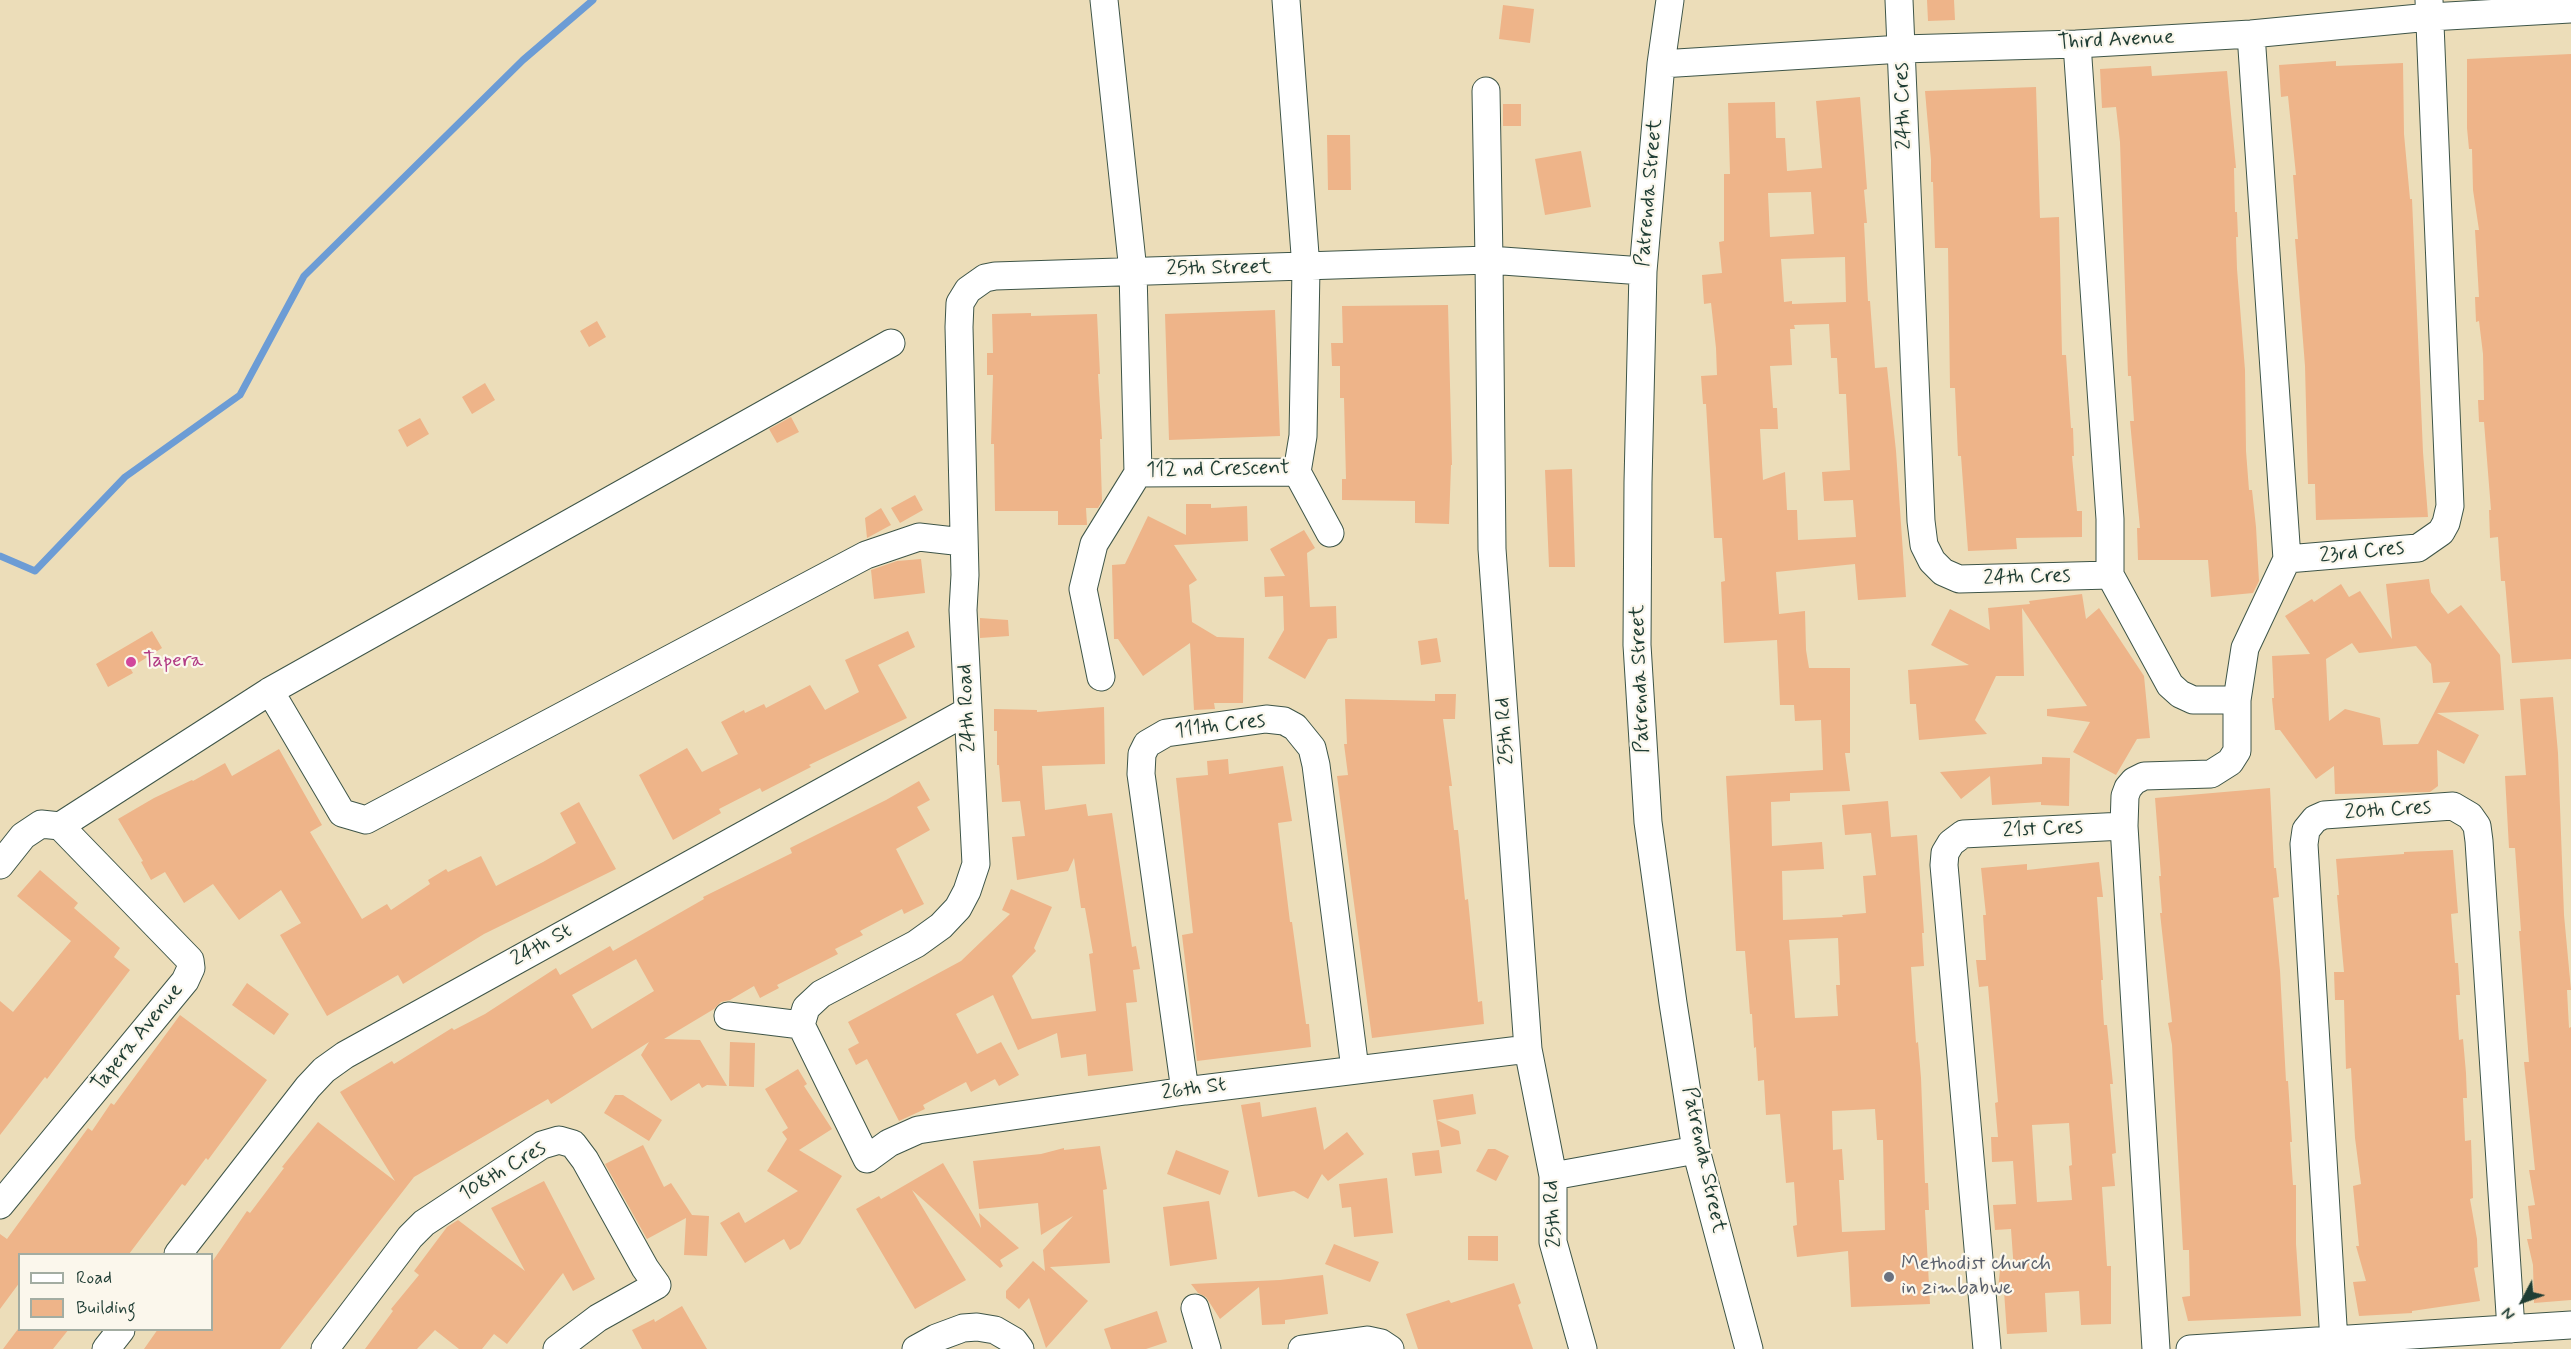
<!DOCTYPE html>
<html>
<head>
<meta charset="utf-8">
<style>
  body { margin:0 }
  #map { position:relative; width:2571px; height:1349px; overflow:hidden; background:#ecddb9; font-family:Mynerve,sans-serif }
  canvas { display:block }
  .legend { position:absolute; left:18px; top:1253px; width:195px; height:78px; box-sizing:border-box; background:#fbf7ec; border:2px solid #a3ada2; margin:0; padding:8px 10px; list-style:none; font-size:18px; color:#1f3d34 }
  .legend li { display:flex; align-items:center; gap:12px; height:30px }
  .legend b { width:30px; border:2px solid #a3ada2 }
  .north { position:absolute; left:2493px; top:1271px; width:60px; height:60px; -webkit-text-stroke:4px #fbf7ec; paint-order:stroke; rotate:229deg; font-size:16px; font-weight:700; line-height:24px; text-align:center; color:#1f3d34 }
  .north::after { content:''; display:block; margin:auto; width:21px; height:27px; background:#1f3d34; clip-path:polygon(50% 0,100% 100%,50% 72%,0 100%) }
</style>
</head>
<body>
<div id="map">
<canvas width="2571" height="1349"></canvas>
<ul class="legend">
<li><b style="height:8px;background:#fff"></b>Road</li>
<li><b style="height:16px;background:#eeb489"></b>Building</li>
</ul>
<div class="north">N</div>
</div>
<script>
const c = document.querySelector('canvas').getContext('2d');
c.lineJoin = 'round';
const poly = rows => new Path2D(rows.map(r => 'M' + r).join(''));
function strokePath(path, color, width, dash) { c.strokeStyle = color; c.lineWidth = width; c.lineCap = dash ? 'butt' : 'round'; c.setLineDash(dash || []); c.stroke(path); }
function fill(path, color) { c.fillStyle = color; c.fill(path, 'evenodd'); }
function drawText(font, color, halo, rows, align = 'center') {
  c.font = font + ' Mynerve,sans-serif'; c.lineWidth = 4.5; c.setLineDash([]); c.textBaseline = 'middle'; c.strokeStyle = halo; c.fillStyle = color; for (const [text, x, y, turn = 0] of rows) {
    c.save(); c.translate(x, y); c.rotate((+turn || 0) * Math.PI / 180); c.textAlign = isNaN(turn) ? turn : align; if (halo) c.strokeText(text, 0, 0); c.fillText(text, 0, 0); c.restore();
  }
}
strokePath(poly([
  [0,556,35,571,125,477,240,395,304,276,523,60,593,0]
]), '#6c9cd5', 7);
fill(poly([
  [1927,0,1954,0,1955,20,1928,21],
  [1503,5,1534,9,1530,43,1499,39],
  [2571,54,2571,659,2512,663,2505,581,2501,581,2498,537,2490,538,2489,510,2491,510,2484,422,2479,422,2478,400,2484,400,2483,354,2479,321,2476,322,2475,297,2479,297,2475,230,2479,230,2473,190,2472,149,2469,149,2467,128,2467,59],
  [2336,61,2336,66,2403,63,2404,134,2410,199,2412,199,2423,452,2428,517,2316,520,2315,484,2308,484,2305,366,2295,239,2298,239,2293,175,2296,175,2288,96,2281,97,2279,65],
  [2151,66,2152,76,2227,71,2236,168,2234,168,2235,212,2237,212,2238,237,2236,237,2237,269,2245,370,2246,451,2249,490,2252,490,2256,527,2259,581,2253,593,2211,597,2208,560,2138,560,2137,528,2140,528,2130,421,2134,421,2131,376,2128,376,2120,142,2116,107,2102,108,2100,69],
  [2036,87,2040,218,2059,217,2062,355,2066,355,2071,428,2073,428,2074,456,2072,456,2077,511,2082,511,2082,537,2016,538,2017,549,1968,551,1961,456,1958,456,1955,388,1950,388,1948,248,1935,248,1933,182,1931,182,1931,160,1925,91],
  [1860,97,1867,189,1864,190,1867,223,1864,223,1868,301,1870,301,1875,368,1887,367,1896,451,1906,597,1858,600,1855,564,1776,572,1779,614,1805,611,1806,650,1809,668,1850,668,1850,753,1845,753,1850,791,1790,793,1790,801,1771,802,1772,846,1822,842,1824,869,1782,871,1783,920,1843,917,1842,915,1866,913,1863,876,1876,875,1871,833,1845,835,1842,805,1888,801,1891,837,1917,835,1924,933,1922,933,1924,966,1911,967,1916,1043,1918,1042,1921,1078,1925,1183,1928,1183,1929,1210,1925,1210,1930,1304,1851,1307,1848,1251,1797,1257,1793,1226,1797,1225,1794,1182,1786,1183,1780,1114,1766,1115,1764,1080,1758,1081,1756,1047,1754,1048,1752,1014,1750,1014,1745,951,1736,951,1726,776,1823,770,1821,720,1795,721,1794,705,1780,705,1777,640,1724,643,1721,582,1725,581,1722,538,1714,538,1706,404,1703,404,1701,376,1717,375,1716,348,1711,303,1704,304,1702,275,1722,273,1719,242,1724,241,1724,174,1730,174,1728,103,1775,102,1776,138,1785,138,1787,171,1822,168,1816,101],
  [1811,192,1814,234,1770,237,1768,193],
  [1845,257,1846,302,1792,304,1792,301,1784,302,1781,259],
  [1829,324,1831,358,1837,358,1839,394,1846,394,1850,470,1822,472,1824,501,1853,500,1856,537,1798,540,1797,510,1787,510,1785,472,1763,480,1760,429,1778,429,1777,408,1773,408,1770,366,1792,365,1790,329,1795,329,1794,325],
  [1838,938,1840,985,1836,985,1838,1016,1795,1018,1789,940],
  [1875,1109,1877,1140,1883,1140,1885,1230,1842,1232,1839,1180,1844,1180,1842,1149,1833,1150,1832,1111],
  [1503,104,1521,104,1521,126,1503,126],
  [1327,135,1350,135,1351,190,1328,190],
  [1581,151,1591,207,1545,215,1535,159],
  [1448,305,1452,465,1451,465,1449,524,1415,523,1415,501,1342,500,1342,479,1346,479,1344,398,1340,398,1340,366,1332,366,1331,343,1343,343,1342,306],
  [1275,310,1280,436,1169,440,1165,314],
  [1031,313,1031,316,1097,314,1100,374,1098,374,1102,439,1100,439,1102,501,1098,508,1086,508,1087,525,1058,525,1058,511,995,511,994,444,991,444,993,375,987,375,987,353,993,353,992,314],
  [597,321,606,337,589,347,580,331],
  [485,383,495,400,472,414,462,397],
  [791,417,799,432,777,443,769,429],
  [420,418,429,434,407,447,398,430],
  [1572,469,1575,567,1549,567,1545,470],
  [915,495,923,510,900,523,891,508],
  [1186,504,1211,504,1211,508,1247,506,1248,541,1174,545,1197,580,1189,585,1192,622,1217,637,1244,638,1243,703,1214,703,1215,709,1194,710,1190,643,1143,676,1118,639,1114,639,1112,565,1125,564,1148,516,1186,535],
  [881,508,891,525,867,538,865,518],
  [1304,530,1315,548,1307,553,1310,607,1336,606,1337,638,1328,639,1305,679,1268,658,1284,630,1283,596,1265,597,1264,577,1285,576,1270,549],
  [921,559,925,593,874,599,871,570,897,561],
  [2429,579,2431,592,2448,614,2461,605,2500,655,2504,710,2437,713,2479,735,2464,764,2437,750,2438,786,2430,792,2335,794,2334,766,2316,779,2280,730,2275,730,2272,698,2274,698,2272,656,2310,654,2285,616,2312,599,2314,602,2341,584,2349,597,2360,591,2392,639,2386,584],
  [2352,643,2359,653,2416,646,2431,664,2433,683,2450,682,2418,744,2383,745,2380,718,2345,709,2329,721,2326,659],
  [2082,594,2086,619,2099,608,2144,676,2150,738,2137,739,2116,775,2073,752,2090,722,2047,716,2047,709,2087,706,2022,608,2024,676,1996,676,1975,720,1987,734,1919,740,1916,704,1910,704,1908,670,1969,665,1931,645,1950,609,1990,630,1988,608,2030,604,2029,601],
  [980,618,1008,620,1009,636,980,638],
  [152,631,162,648,130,668,133,673,108,687,96,664],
  [908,631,915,647,878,665,907,718,809,765,811,767,762,792,760,788,719,809,721,813,673,840,639,775,687,748,702,772,738,754,721,722,744,710,745,713,764,704,766,708,810,685,825,710,859,692,845,660],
  [1437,638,1441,662,1421,665,1418,641],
  [1435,694,1456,694,1455,719,1443,719,1452,786,1449,786,1454,830,1458,830,1465,900,1468,899,1478,1002,1482,1001,1484,1024,1372,1038,1337,776,1348,775,1344,744,1347,744,1345,699,1435,701],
  [2553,697,2558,753,2564,915,2571,990,2567,990,2569,1028,2571,1027,2571,1300,2534,1303,2533,1265,2527,1239,2532,1239,2528,1206,2535,1205,2529,1170,2535,1170,2524,1062,2529,1062,2519,931,2521,931,2515,848,2509,848,2505,776,2526,775,2520,699],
  [1104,707,1105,764,1042,766,1045,810,1086,804,1088,816,1112,813,1132,947,1136,946,1140,969,1133,970,1137,1002,1126,1003,1133,1071,1088,1076,1086,1054,1061,1058,1057,1033,1018,1050,993,995,956,1014,977,1054,1001,1042,1019,1075,999,1086,995,1079,971,1092,966,1082,923,1105,925,1109,899,1121,867,1059,856,1065,848,1049,859,1043,848,1022,961,961,1010,914,1002,910,1011,889,1052,907,1034,948,1036,951,1012,976,1032,1019,1096,1011,1089,954,1093,953,1085,908,1081,908,1074,858,1068,871,1017,880,1012,837,1025,836,1020,801,1002,802,999,765,997,765,997,731,994,731,994,709,1037,710,1037,712],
  [279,749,322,825,310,832,362,919,387,904,391,910,430,884,428,880,446,869,448,872,481,856,496,886,543,862,576,843,560,813,579,802,616,869,484,934,403,984,398,975,327,1016,280,935,301,923,281,890,239,920,213,884,184,903,165,872,151,880,141,862,143,861,118,819,154,798,192,780,193,781,225,763,232,776],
  [2042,757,2070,758,2069,806,2041,805,2041,802,1992,805,1990,776,1961,799,1940,772,2042,764],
  [1228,759,1229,774,1283,766,1292,821,1278,823,1290,922,1292,922,1306,1024,1309,1024,1311,1047,1197,1061,1182,935,1193,933,1176,778,1208,775,1207,761],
  [919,781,930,800,917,807,930,830,896,849,924,904,904,914,902,909,860,931,863,935,835,949,838,954,777,985,779,988,760,998,754,986,730,1000,721,1002,714,1009,664,1039,700,1040,727,1086,707,1085,702,1088,699,1083,671,1101,641,1055,649,1042,551,1104,548,1099,414,1177,280,1349,144,1349,158,1329,212,1329,212,1262,247,1211,250,1213,284,1168,282,1167,318,1122,395,1181,340,1092,392,1061,394,1064,452,1028,454,1030,485,1014,556,968,560,975,610,946,613,951,704,899,703,897,792,853,790,848,886,800],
  [636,959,654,991,592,1029,572,995],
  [2270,788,2274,868,2276,868,2279,897,2273,898,2280,971,2286,1081,2288,1081,2292,1142,2290,1142,2293,1185,2296,1185,2296,1244,2301,1316,2188,1321,2182,1297,2190,1296,2189,1250,2183,1250,2172,1045,2168,1023,2172,1022,2160,913,2162,913,2159,876,2161,876,2155,798],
  [2453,850,2458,913,2451,914,2455,963,2458,963,2460,995,2456,995,2459,1040,2463,1039,2466,1073,2467,1098,2463,1098,2465,1141,2471,1140,2473,1198,2470,1199,2477,1239,2478,1267,2474,1268,2480,1301,2412,1311,2412,1313,2359,1316,2353,1282,2366,1281,2356,1246,2359,1246,2353,1186,2361,1184,2355,1138,2351,1068,2346,1069,2344,1000,2335,1000,2334,972,2344,972,2337,895,2339,895,2336,859,2404,854,2404,852],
  [2099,862,2103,897,2097,897,2103,980,2101,980,2104,1025,2107,1025,2113,1084,2110,1084,2116,1153,2112,1154,2115,1186,2102,1187,2107,1266,2111,1266,2111,1324,2081,1325,2079,1291,2045,1293,2047,1332,2007,1334,2004,1291,1998,1290,2000,1270,2014,1271,2011,1229,1995,1230,1993,1205,2016,1204,2013,1161,1992,1162,1991,1137,1998,1137,1995,1103,1998,1102,1988,986,1979,987,1976,960,1986,960,1983,915,1986,915,1981,868,2027,864,2027,870],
  [2069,1123,2072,1165,2069,1166,2072,1200,2037,1202,2032,1125],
  [40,870,78,903,74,908,120,948,114,957,130,970,47,1079,45,1077,0,1135,0,1001,13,1012,71,941,17,896],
  [247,983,289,1014,274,1035,232,1005],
  [180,1015,267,1080,208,1160,206,1158,185,1186,182,1184,129,1254,20,1254,20,1282,0,1309,0,1234,7,1239,88,1128,92,1131,111,1103,114,1105],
  [730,1042,755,1043,754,1087,729,1086],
  [798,1069,807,1084,804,1086,832,1129,799,1150,842,1176,800,1244,790,1250,784,1239,745,1263,720,1223,739,1212,745,1223,798,1191,767,1171,787,1139,782,1132,788,1128,765,1089],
  [1473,1094,1476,1114,1437,1120,1459,1131,1461,1144,1441,1147,1433,1100],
  [615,1095,623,1095,662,1120,649,1141,604,1113],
  [1260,1102,1262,1117,1316,1107,1324,1150,1347,1132,1364,1154,1328,1181,1322,1174,1308,1199,1294,1191,1258,1197,1241,1105],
  [643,1145,664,1187,671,1183,692,1215,709,1216,707,1256,684,1255,686,1218,647,1239,605,1164],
  [1100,1146,1107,1189,1103,1190,1110,1263,1050,1267,1088,1301,1046,1348,1029,1298,1019,1309,1006,1298,1006,1291,1033,1261,1045,1271,1043,1250,1073,1216,1041,1235,1038,1203,979,1209,973,1161,1041,1154,1064,1148,1064,1150],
  [1488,1149,1495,1149,1509,1156,1496,1181,1476,1171],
  [1176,1150,1229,1171,1220,1195,1167,1174],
  [1439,1150,1442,1173,1415,1176,1412,1153],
  [943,1163,981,1228,979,1213,1019,1248,1000,1260,1003,1266,1000,1268,912,1190,966,1280,915,1309,856,1209,879,1196,881,1199],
  [1387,1178,1393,1233,1354,1237,1351,1207,1342,1208,1339,1184],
  [544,1181,595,1279,573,1291,563,1273,507,1344,494,1334,482,1349,459,1349,435,1330,417,1349,365,1349,393,1311,391,1309,419,1275,414,1271,447,1227,458,1220,525,1271,491,1208],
  [1209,1201,1217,1259,1170,1266,1163,1207],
  [1468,1236,1498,1236,1498,1261,1468,1260],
  [1334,1244,1379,1262,1370,1282,1325,1264],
  [1323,1275,1328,1314,1285,1320,1285,1324,1262,1325,1259,1287,1220,1319,1206,1297,1198,1293,1191,1284,1280,1280],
  [1514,1283,1521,1303,1518,1305,1533,1349,1418,1349,1406,1314,1449,1300,1451,1303],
  [682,1306,707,1349,642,1349,632,1330,654,1319,655,1322],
  [1157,1311,1167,1342,1146,1349,1111,1349,1104,1329],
  [18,1329,69,1329,53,1349,3,1349]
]), '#eeb489');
const minor = poly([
  [1104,0,1133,271,1138,473,1297,472,1303,436,1306,268,1286,0],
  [1670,0,1661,64,1643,271,1638,482,1637,645,1648,822,1673,1003,1696,1150,1749,1349],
  [1899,0,1921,521,1924,545,1932,561,1943,572,1959,579,2110,575,2110,519,2077,44],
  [2251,34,2287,559,2418,548,2441,532,2446,523,2450,506,2429,0],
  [1661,64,1902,49,2077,44,2251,34,2430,17,2571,9],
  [1297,472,1330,533],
  [2110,575,2170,685,2180,694,2193,700,2237,700],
  [1101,677,1083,589,1094,544,1138,473],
  [270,691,342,813,366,820,866,555,919,537,963,542],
  [60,826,270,691,891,343],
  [2124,826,2125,796,2128,788,2134,781,2144,776,2211,774,2230,762,2237,751,2237,700,2245,648,2287,559],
  [0,865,23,836,41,824,60,826,190,960,191,968,185,981,0,1205],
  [728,1016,801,1025],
  [801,1025,806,1008,821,994,916,944,941,926,958,908,967,891,976,864,963,610,965,575,959,327,960,303,968,290,985,278,995,276,1489,260,1486,91],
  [801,1025,867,1159,889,1143,918,1130,944,1126,1185,1091,1528,1049],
  [1185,1091,1141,774,1142,754,1147,744,1166,733,1266,719,1284,721,1295,727,1312,748,1316,765,1355,1069],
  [1553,1176,1696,1150],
  [178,1254,308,1087,324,1070,345,1055,968,711],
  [1195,1308,1207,1349],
  [2334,1342,2304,844,2306,830,2315,819,2324,815,2453,806,2470,816,2477,826,2479,841,2511,1329],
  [106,1349,121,1330],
  [325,1349,410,1237,424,1223,542,1145,559,1140,573,1144,585,1160,645,1268,657,1285,598,1318,557,1349],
  [916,1349,936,1338,963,1328,977,1327,995,1330,1014,1341,1020,1349],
  [1302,1349,1367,1340,1381,1343,1390,1349],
  [1583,1349,1553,1242,1553,1176,1528,1049,1492,549,1489,260,1643,271],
  [1987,1349,1944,865,1945,853,1951,843,1963,834,2124,826,2156,1349],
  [2190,1349,2571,1325]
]);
strokePath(minor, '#3e5548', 29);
strokePath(minor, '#fff', 27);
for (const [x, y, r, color] of [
  [131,662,6,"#d1479c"],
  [1889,1277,6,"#6b7280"]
]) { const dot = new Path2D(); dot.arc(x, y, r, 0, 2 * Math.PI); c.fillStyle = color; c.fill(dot); strokePath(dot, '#fbf7ec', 2); }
drawText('21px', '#1f3d34', '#fbf7ec', [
  ["Third Avenue",2116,41,-3],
  ["24th Cres",1904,106,-92],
  ["Patrenda Street",1650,193,-85],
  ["25th Street",1219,269,-1],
  ["112 nd Crescent",1218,470,-1],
  ["23rd Cres",2362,553,-6],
  ["24th Cres",2027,578,-2],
  ["Patrenda Street",1641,679,-92],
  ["24th Road",968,708,-93],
  ["111th Cres",1220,727,-7],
  ["25th Rd",1506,731,-94],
  ["20th Cres",2388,811,-4],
  ["21st Cres",2043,830,-3],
  ["24th St",542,946,-29],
  ["Tapera Avenue",138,1038,-51],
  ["26th St",1194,1090,-8],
  ["Patrenda Street",1703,1160,78],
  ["108th Cres",503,1172,-31],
  ["25th Rd",1554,1214,-93]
]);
drawText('21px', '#b23c85', '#fbf7ec', [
  ["Tapera",143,662]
], 'left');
drawText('21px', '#5b616d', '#fbf7ec', [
  ["Methodist church",1901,1265],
  ["in zimbabwe",1901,1289]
], 'left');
</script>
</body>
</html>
